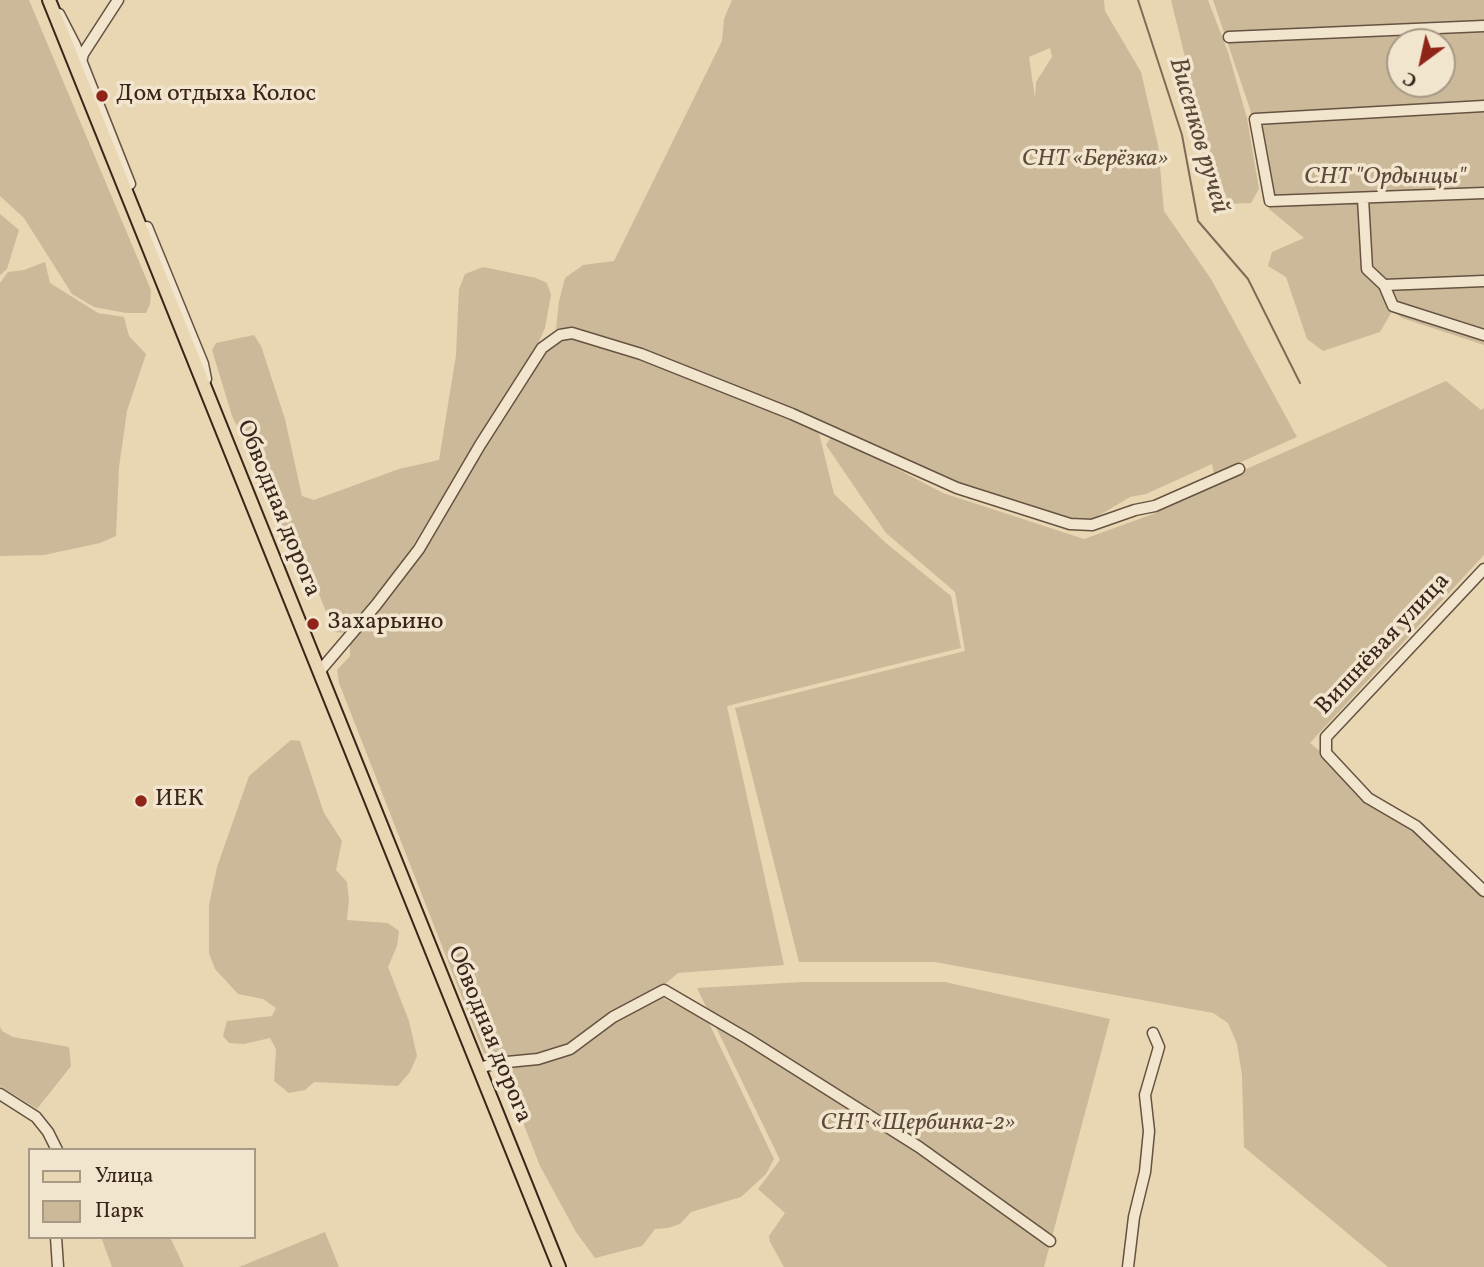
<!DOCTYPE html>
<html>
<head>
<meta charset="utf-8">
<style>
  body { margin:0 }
  #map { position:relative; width:1484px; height:1267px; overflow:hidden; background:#e9d7b3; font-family:Vollkorn,serif }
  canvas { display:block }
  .legend { position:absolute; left:28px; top:1148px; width:228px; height:91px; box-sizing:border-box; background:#f1e5ce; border:2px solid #a89886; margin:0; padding:9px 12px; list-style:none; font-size:21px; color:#3a251b }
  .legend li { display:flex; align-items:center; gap:14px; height:35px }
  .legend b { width:35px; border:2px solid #a89886 }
  .north { position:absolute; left:1386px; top:28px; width:70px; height:70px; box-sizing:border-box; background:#f1e5ce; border:2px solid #a89886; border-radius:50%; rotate:213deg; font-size:19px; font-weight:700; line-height:28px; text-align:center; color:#3a251b }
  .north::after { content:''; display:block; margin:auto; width:24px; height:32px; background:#8f2418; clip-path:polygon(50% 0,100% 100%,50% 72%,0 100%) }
</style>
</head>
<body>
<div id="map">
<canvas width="1484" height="1267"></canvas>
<ul class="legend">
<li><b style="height:9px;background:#e9d7b3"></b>Улица</li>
<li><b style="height:19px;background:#cbb999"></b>Парк</li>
</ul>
<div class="north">С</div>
</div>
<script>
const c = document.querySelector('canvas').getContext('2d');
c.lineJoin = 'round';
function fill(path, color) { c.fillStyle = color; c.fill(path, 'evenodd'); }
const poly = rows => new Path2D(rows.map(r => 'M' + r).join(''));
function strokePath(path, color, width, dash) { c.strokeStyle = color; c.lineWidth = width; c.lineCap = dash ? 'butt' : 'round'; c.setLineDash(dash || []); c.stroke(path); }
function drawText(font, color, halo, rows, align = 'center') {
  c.font = font + ' Vollkorn,serif'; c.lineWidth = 7; c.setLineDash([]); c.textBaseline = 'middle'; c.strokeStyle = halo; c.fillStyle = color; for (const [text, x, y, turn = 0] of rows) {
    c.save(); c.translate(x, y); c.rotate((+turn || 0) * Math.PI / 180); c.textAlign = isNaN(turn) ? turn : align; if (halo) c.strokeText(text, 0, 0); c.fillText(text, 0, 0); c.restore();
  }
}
fill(poly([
  [0,0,29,0,151,290,150,304,146,313,126,313,94,307,72,294,24,218,0,196],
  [732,0,1104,0,1105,11,1141,72,1158,145,1164,211,1211,279,1297,437,1214,474,1212,464,1146,494,1130,497,1088,522,1064,520,967,489,647,352,568,328,556,329,559,301,565,278,583,265,614,261,722,41,724,19],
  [1050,48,1052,57,1036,82,1035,98,1029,57],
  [1171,0,1208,0,1228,52,1247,118,1259,189,1251,203,1229,204,1204,135],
  [1213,0,1484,0,1484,345,1402,318,1388,307,1391,313,1380,332,1323,351,1307,339,1286,277,1268,266,1272,252,1304,238,1269,209,1250,109],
  [1400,42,1442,42,1442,84,1400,84],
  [0,214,19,230,7,269,0,275],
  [45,262,50,283,98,313,124,317,129,336,146,354,127,411,119,467,116,536,100,543,44,555,0,556,0,283,8,272,24,270],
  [483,267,536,278,547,283,551,295,545,328,529,363,463,463,405,559,345,633,334,632,313,579,280,533,279,516,232,416,212,350,216,343,254,335,261,346,285,419,302,496,314,500,399,469,439,460,456,355,459,289,465,274],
  [574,338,642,359,724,389,819,433,834,494,886,543,951,596,961,648,727,706,784,965,678,973,664,985,609,1014,573,1042,563,1047,534,1056,487,1061,339,683,337,670,350,656,350,642,452,500,536,363,554,345,563,340],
  [1446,381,1481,410,1484,408,1484,555,1310,743,1384,804,1484,896,1484,1267,1388,1267,1244,1147,1242,1075,1237,1044,1228,1023,1213,1013,935,962,799,962,735,708,965,651,955,592,886,533,826,445,832,435,943,493,1084,539,1153,514,1244,470],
  [291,740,300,741,324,813,342,841,336,870,347,882,349,900,347,920,388,923,399,931,397,946,388,967,409,1021,417,1056,410,1072,398,1086,314,1082,305,1090,289,1093,274,1081,276,1049,270,1038,244,1044,229,1043,223,1036,227,1021,272,1016,276,1008,263,999,238,994,215,969,209,953,209,905,217,867,249,776],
  [803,982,945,982,1110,1019,1044,1267,784,1267,770,1242,769,1236,785,1213,758,1189,780,1160,697,988],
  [659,996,708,1021,774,1159,766,1174,741,1197,691,1212,680,1224,668,1228,655,1229,642,1246,595,1258,576,1232,540,1166,501,1066,539,1063,593,1035],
  [0,1026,2,1031,13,1037,69,1047,71,1066,37,1109,0,1086],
  [325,1232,339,1267,239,1267,305,1240],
  [101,1237,170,1237,184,1267,112,1267]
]), '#cbb999');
strokePath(poly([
  [1138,0,1182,135,1198,221,1248,279,1300,383]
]), '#806b57', 2);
const minor = poly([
  [59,14,75,45,130,184],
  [1229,37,1484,26],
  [81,62,83,54,118,0],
  [1484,106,1255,119,1270,201,1484,193],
  [1363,198,1367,269,1384,285,1484,281],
  [147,227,203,364,206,379],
  [1384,285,1393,306,1484,335],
  [1484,569,1326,737,1326,753,1368,798,1416,826,1484,891],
  [319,672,376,605,419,549,480,445,542,348,560,335,572,333,641,354,792,414,957,488,1070,524,1092,525,1135,510,1155,506,1239,469],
  [479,1068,497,1063,538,1059,570,1049,613,1017,664,990,748,1039,919,1147,1050,1241],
  [0,1094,36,1117,48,1132,57,1150],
  [56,1237,58,1267],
  [1128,1267,1134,1217,1145,1172,1149,1131,1145,1095,1159,1047,1153,1033]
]);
const major = poly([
  [49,0,559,1267]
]);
strokePath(minor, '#665241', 13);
strokePath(major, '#3a251b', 16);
strokePath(minor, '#f1e5ce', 10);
strokePath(major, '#e9d7b3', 12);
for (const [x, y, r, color] of [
  [102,96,7,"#8f2418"],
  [313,624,7,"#8f2418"],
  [141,801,7,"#8f2418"]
]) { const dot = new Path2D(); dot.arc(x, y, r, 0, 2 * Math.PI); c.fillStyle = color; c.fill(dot); strokePath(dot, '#f1e5ce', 2.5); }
drawText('24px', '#3a251b', '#f1e5ce', [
  ["Дом отдыха Колос",116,96],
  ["Захарьино",327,624],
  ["ИЕК",155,801]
], 'left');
drawText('italic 24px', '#5e4a3a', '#f1e5ce', [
  ["СНТ «Берёзка»",1095,161],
  ["СНТ \"Ордынцы\"",1385,179],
  ["СНТ «Щербинка-2»",918,1125]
]);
drawText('24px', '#3a251b', '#f1e5ce', [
  ["Обводная дорога",277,509,68],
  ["Вишнёвая улица",1384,645,-47],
  ["Обводная дорога",488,1035,68]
]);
drawText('italic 26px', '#5d4839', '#f1e5ce', [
  ["Висенков ручей",1197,136,74]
]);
</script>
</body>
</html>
